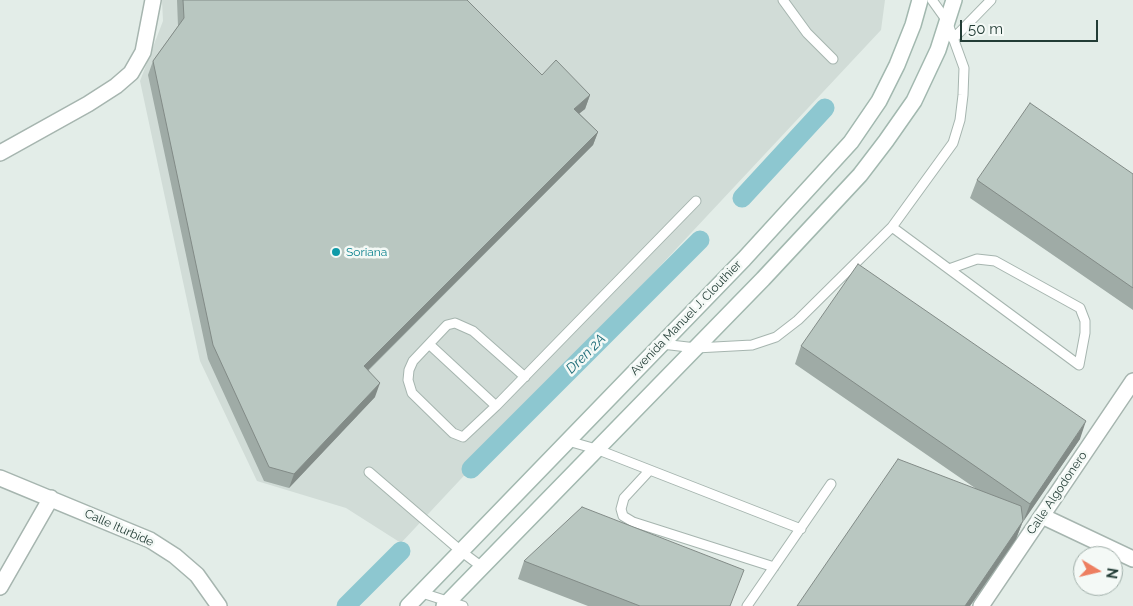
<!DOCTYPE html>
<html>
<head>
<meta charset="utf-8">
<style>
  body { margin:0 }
  #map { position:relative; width:1133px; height:606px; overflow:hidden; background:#e3ede8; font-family:Raleway,sans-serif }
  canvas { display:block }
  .north { position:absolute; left:1073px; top:546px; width:50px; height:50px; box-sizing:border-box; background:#f4f9f6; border:1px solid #a0aea9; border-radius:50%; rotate:99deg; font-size:14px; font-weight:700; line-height:20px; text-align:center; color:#233d36 }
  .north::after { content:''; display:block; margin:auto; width:18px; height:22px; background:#ed7e60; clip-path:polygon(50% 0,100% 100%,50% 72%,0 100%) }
  .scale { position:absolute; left:960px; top:20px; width:138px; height:22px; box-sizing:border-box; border:2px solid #233d36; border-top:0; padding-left:6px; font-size:15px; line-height:18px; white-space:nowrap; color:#233d36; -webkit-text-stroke:4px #f4f9f6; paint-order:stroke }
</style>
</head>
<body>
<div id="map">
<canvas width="1133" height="606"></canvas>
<div class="north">N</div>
<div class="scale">50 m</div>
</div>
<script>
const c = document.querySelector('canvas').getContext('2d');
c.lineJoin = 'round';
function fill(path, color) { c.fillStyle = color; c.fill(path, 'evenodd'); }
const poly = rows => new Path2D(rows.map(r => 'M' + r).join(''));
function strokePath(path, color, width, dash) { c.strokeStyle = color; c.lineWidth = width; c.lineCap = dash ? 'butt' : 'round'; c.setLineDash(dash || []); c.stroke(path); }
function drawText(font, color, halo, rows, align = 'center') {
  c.font = font + ' Raleway,sans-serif'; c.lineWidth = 5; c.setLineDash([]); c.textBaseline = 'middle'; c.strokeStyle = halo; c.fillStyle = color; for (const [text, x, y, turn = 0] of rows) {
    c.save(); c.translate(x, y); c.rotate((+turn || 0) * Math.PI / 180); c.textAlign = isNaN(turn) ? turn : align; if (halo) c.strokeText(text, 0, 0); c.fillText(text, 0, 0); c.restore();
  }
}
fill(poly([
  [162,0,885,0,881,30,401,543,346,508,257,481,200,361,140,81,163,21]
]), '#d1dcd7');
strokePath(poly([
  [742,198,825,108],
  [471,469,700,240],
  [346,606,401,551]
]), '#8dc7d0', 19);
const service = poly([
  [783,0,807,33,833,59],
  [953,39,991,0],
  [892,227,1079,365,1085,333,1085,321,1080,308,995,261,977,259,949,269],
  [429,344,496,406],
  [662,344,696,348,752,345,776,337,798,320,892,227,953,143,960,120,963,95,964,68,947,21,932,0],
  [525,377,473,331,455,323,447,325,413,361,409,370,408,380,412,393,453,433,463,437,496,406,696,201],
  [568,441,596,449,801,529],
  [649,471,624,498,621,509,623,516,633,522,774,567],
  [369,472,462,552,482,567],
  [422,593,463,606],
  [747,606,831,484]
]);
const minor = poly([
  [0,153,88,104,116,86,131,73,143,52,153,0],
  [0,478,150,540,175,556,197,575,219,606],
  [1042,516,1133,559],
  [0,587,51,498],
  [981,606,1133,381]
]);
const secondary = poly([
  [408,606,744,259,851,142,879,101,897,65,913,25,920,0],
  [444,606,763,279,860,175,886,141,914,101,938,50,954,0]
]);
strokePath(service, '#a6b5af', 11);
strokePath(minor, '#a6b5af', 18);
strokePath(secondary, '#a2b8af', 18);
strokePath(service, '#fff', 9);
strokePath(minor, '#fff', 15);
strokePath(secondary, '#fff', 15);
fill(poly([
  [177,0,467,0,542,75,590,95,585,109,579,113,598,132,593,145,369,370,375,397,289,488,264,481,208,359,148,75,153,61,178,26],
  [1133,174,1133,310,970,198,977,180],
  [801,346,1080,439,1023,521,1016,539,970,606,797,606,975,488,795,364],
  [524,561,731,606,588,606,518,579]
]), '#9faba6');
fill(poly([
  [590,95,585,109,569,122,574,109],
  [598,132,593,145,359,379,364,366],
  [380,383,375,397,289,488,294,474],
  [1086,421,1080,439,1023,522,1030,504],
  [1023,521,1016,539,970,606,965,606]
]), '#828b87');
const building = poly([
  [183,0,467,0,542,75,556,60,590,95,574,109,598,132,364,366,380,383,294,474,269,467,213,345,153,61,184,18,183,0],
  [1030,103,1133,174,1133,288,977,180,1030,103],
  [858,264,1086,421,1030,504,801,346,858,264],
  [898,459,1021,506,1023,521,965,606,797,606,898,459],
  [582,507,744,570,730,606,640,606,524,561,582,507]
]);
fill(building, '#b9c7c1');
strokePath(building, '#828b87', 1);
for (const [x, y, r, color] of [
  [336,252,5,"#0f9aa8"]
]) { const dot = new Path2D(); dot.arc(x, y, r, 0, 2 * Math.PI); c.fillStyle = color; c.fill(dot); strokePath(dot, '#f4f9f6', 2); }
drawText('12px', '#0d838f', '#f4f9f6', [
  ["Soriana",346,252]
], 'left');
drawText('12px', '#233d36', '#f4f9f6', [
  ["Avenida Manuel J. Clouthier",686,318,-46],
  ["Calle Algodonero",1057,493,-56],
  ["Calle Iturbide",119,528,24]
]);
drawText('italic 14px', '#1f6c78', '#f4f9f6', [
  ["Dren 2A",586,354,-45]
]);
</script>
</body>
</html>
